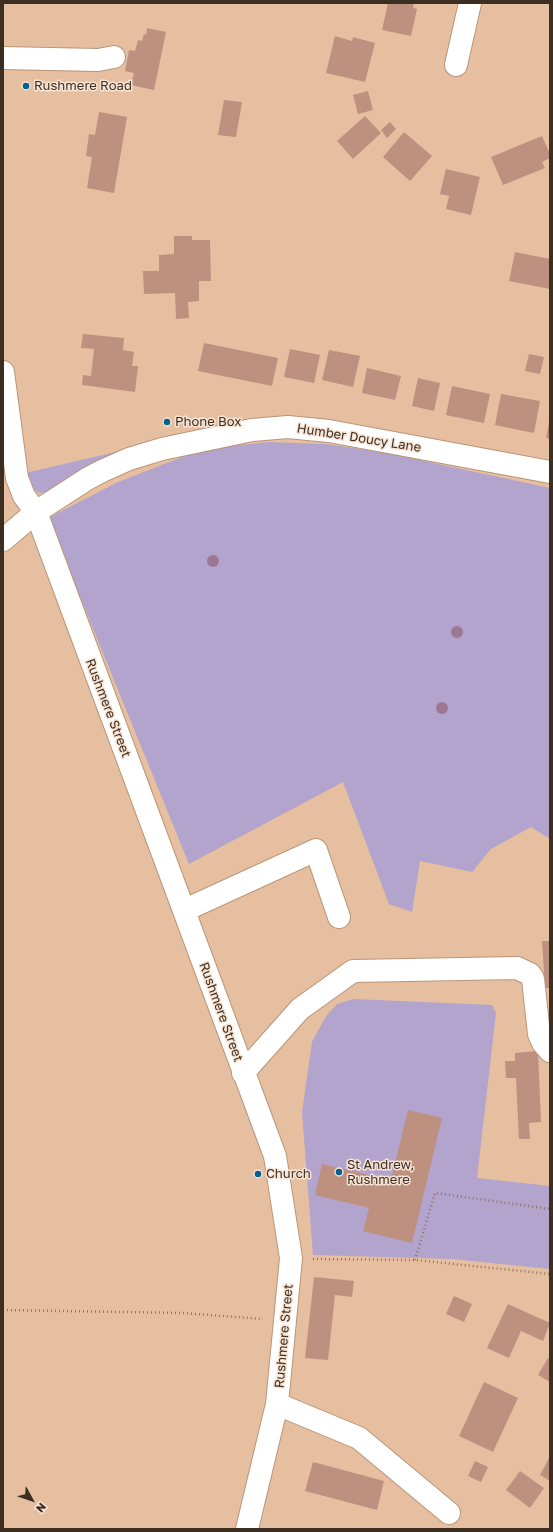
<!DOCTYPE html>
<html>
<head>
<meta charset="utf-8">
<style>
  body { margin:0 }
  #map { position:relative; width:553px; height:1532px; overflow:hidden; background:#e6bfa0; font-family:"Golos Text",sans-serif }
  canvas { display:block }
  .frame { position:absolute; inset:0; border:4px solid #3d2e22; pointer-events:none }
  .north { position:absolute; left:12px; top:1480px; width:40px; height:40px; -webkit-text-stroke:3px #f8e4d4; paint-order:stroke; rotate:130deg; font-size:11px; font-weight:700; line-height:16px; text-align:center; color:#3d2e22 }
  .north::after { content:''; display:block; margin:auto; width:14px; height:18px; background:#3d2e22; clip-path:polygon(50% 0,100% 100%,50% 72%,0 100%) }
</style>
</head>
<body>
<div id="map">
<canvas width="553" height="1532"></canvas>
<div class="frame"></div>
<div class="north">N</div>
</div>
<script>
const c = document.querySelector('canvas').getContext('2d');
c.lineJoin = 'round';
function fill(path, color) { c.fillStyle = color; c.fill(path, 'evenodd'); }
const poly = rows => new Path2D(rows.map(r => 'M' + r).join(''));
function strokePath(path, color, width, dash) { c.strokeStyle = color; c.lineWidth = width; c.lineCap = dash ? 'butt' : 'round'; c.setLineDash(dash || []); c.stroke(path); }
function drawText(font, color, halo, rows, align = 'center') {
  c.font = font + ' "Golos Text",sans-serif'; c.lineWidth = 3; c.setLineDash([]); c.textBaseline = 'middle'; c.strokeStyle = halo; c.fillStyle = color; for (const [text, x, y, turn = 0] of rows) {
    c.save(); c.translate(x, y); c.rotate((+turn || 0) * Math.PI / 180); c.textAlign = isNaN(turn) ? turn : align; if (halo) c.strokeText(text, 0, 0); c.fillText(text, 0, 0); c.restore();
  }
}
fill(poly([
  [268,442,326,444,387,453,550,488,550,839,531,827,491,849,472,872,420,861,412,912,389,904,343,782,189,864,48,518,118,482,203,449],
  [133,448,49,492,40,493,35,490,31,487,25,473],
  [353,999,492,1005,496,1013,477,1178,550,1186,550,1269,452,1259,313,1255,302,1112,312,1042,326,1016,337,1004]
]), '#b2a4cc');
fill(poly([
  [388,3,414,3,413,8,417,9,411,36,382,30],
  [147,28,166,32,154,90,131,85,134,73,125,71,129,50,135,51,138,40,142,41,144,34,146,35],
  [335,36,352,41,353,37,375,43,365,82,326,73],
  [368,91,373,110,358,114,353,95],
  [224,100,242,102,236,137,218,135],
  [99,112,127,117,114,193,87,188,92,157,86,156,89,134,95,135],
  [365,116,381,133,353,159,337,141],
  [390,122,396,129,387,138,381,130],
  [404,132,432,156,410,181,383,157],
  [542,136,550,154,550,158,542,162,545,168,503,185,491,157],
  [446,169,480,177,471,215,446,209,449,196,440,194],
  [174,236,192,236,192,240,210,240,211,281,199,281,199,301,188,302,189,318,176,319,175,293,144,294,143,271,159,271,159,255,174,254],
  [515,252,550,259,550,289,509,281],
  [83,334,124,338,123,350,134,352,132,366,138,366,135,392,82,385,83,375,91,376,94,349,81,348],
  [204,343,278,358,272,386,198,371],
  [290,349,320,355,314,383,284,377],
  [329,350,360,356,353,387,322,380],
  [529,354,544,357,540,374,525,371],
  [367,368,401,376,395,400,362,393],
  [418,378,440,383,434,411,412,406],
  [452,386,490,394,484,423,446,415],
  [501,394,540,401,534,433,495,425],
  [549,422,550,422,550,439,546,438],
  [542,941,550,941,550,988,545,988],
  [538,1051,541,1122,529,1123,530,1139,519,1139,516,1078,506,1078,505,1061,515,1061,515,1053],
  [408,1110,442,1118,412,1243,363,1231,369,1208,315,1195,322,1164,391,1180],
  [314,1277,354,1281,352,1297,335,1295,328,1360,305,1358],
  [454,1296,472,1304,464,1322,446,1314],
  [508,1304,550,1323,543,1341,521,1331,509,1358,487,1348],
  [548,1358,550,1359,550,1382,538,1375],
  [484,1382,518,1398,493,1452,459,1436],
  [550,1456,550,1481,540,1475],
  [475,1461,488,1467,481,1482,468,1476],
  [313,1462,384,1481,377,1510,305,1491],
  [520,1471,544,1488,530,1508,506,1490]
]), '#be907f');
const minor = poly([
  [3,58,98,60,114,57],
  [456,65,470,3],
  [3,372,17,478,24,496,36,512,275,1156,291,1258,277,1404,247,1529],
  [3,540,36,512,87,479,102,471,129,459,162,449,252,430,288,427,329,431,550,472],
  [185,910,316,850,339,917],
  [243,1073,300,1009,353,971,517,968,530,974,533,979,539,1034,543,1043,550,1051],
  [277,1404,359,1438,449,1513]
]);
strokePath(minor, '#ba9577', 24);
strokePath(poly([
  [313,1259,415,1260,550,1274],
  [415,1260,435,1193,550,1209],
  [3,1310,183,1313,263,1319]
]), '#8f745f', 2.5, [1, 3]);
strokePath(minor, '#fff', 22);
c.fillStyle = '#9b7794';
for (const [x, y] of [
  [213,561],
  [457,632],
  [442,708]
]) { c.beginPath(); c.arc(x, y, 6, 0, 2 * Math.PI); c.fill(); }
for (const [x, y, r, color] of [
  [26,86,4,"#036090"],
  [167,422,4,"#036090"],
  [339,1172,4,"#036090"],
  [258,1174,4,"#036090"]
]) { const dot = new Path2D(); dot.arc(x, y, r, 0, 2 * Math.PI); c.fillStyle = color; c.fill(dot); strokePath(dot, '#f8e4d4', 1.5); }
drawText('13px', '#3d2e22', '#f8e4d4', [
  ["Rushmere Road",34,86],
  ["Phone Box",175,422],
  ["St Andrew,",347,1165],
  ["Rushmere",347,1180],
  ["Church",266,1174]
], 'left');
drawText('13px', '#3d2e22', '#f8e4d4', [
  ["Humber Doucy Lane",359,438,9],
  ["Rushmere Street",108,708,69],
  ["Rushmere Street",221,1012,70],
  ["Rushmere Street",284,1336,-85]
]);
</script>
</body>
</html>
